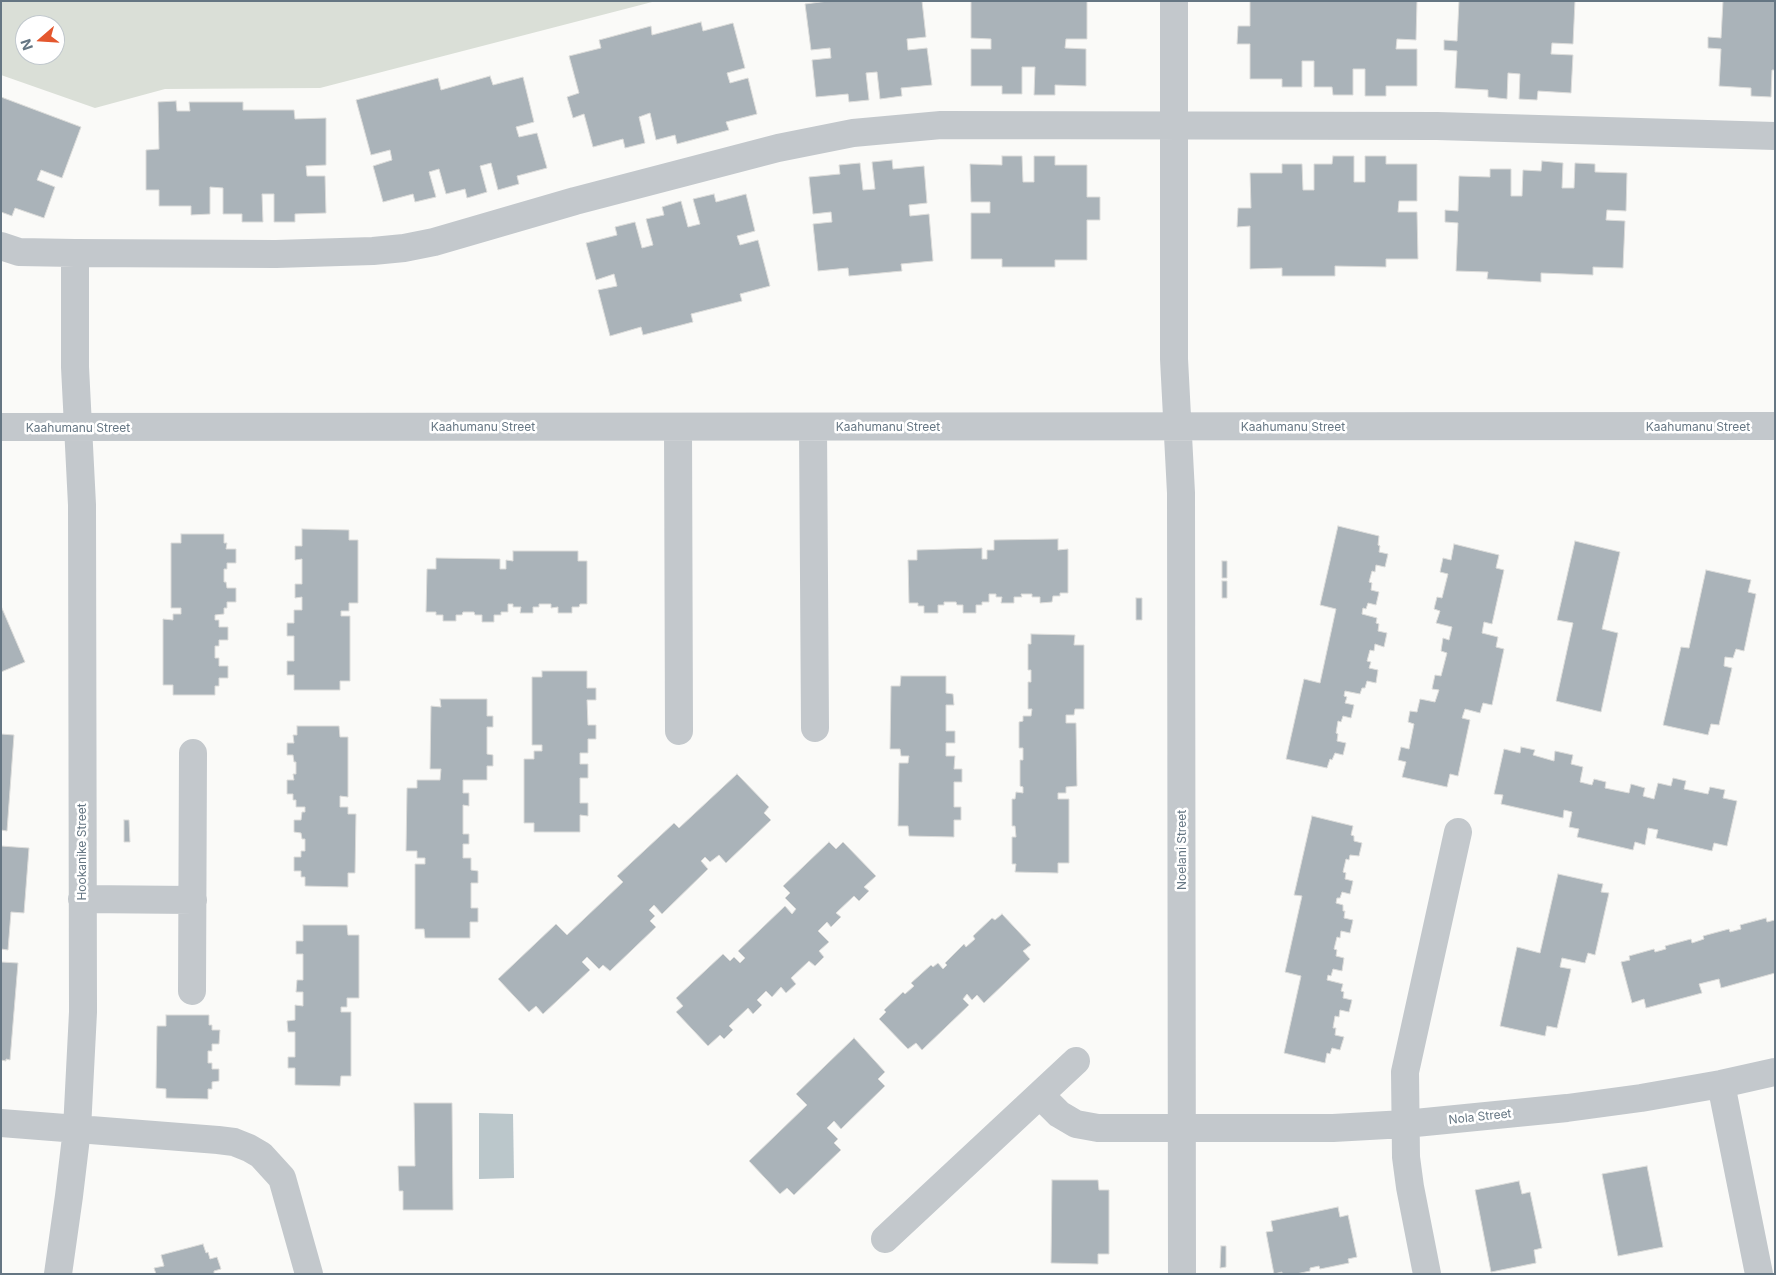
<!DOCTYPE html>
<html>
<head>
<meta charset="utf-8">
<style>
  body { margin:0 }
  #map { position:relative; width:1776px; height:1275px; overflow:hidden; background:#fafaf8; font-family:Inter,sans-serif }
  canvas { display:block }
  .frame { position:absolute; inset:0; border:2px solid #657683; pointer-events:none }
  .north { position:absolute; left:15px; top:15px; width:50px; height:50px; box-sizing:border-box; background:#fff; border:1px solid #c1c8cd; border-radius:50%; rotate:251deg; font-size:14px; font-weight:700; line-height:20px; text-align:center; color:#657683 }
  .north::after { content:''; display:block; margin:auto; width:18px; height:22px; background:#e4572e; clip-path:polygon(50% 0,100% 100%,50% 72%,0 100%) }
</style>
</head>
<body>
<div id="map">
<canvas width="1776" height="1275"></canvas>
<div class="frame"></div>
<div class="north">N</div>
</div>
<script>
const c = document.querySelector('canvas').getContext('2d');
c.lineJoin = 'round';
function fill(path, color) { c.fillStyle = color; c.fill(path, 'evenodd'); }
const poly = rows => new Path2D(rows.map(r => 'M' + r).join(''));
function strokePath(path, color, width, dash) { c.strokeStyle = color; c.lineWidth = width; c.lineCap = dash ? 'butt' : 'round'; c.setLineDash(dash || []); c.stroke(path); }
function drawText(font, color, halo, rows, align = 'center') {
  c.font = font + ' Inter,sans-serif'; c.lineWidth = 5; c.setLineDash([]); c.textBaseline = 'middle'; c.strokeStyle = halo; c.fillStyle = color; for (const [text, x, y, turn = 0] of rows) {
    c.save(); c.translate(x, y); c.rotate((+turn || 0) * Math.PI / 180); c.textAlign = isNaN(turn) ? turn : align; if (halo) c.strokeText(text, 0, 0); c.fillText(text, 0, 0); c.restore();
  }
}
fill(poly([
  [1,1,656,1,320,88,165,89,95,108,1,75],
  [25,25,55,25,55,55,25,55]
]), '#dadfd7');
fill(poly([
  [479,1113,513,1114,514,1178,479,1179]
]), '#bbc7cb');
const building = poly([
  [828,1,922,1,926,37,907,39,908,50,927,48,932,85,901,88,902,96,880,99,877,72,866,73,869,100,849,102,848,94,816,97,812,60,831,58,830,48,811,50,805,4,828,1],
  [971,1,1087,1,1087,39,1066,39,1065,48,1086,49,1086,86,1055,85,1055,95,1034,95,1035,67,1022,67,1022,94,1002,94,1002,86,971,86,971,49,991,49,991,39,971,38,971,1],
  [1250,1,1417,1,1416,40,1397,39,1396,49,1417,49,1417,86,1386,86,1386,96,1365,96,1365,69,1353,69,1353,95,1333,95,1332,87,1314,87,1314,61,1302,61,1302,87,1282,87,1282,79,1250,79,1250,44,1237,44,1238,26,1250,26,1250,1],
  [1459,1,1575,1,1573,44,1552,43,1551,54,1573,55,1571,93,1538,91,1537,100,1519,99,1520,74,1508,73,1507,99,1488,97,1488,90,1455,88,1457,51,1444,50,1444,40,1457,41,1459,1],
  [1723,1,1775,1,1775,70,1772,70,1771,97,1751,96,1751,88,1719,86,1721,49,1708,48,1708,37,1721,38,1723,1],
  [701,22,703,31,733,23,745,68,727,73,730,83,748,78,757,114,726,122,729,130,677,144,675,135,656,140,650,113,639,117,645,143,625,148,623,139,593,147,584,114,573,118,567,97,579,93,569,56,601,48,599,40,651,26,652,35,701,22],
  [490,76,493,85,523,77,534,122,516,127,519,137,537,133,547,168,517,176,519,184,498,190,491,163,480,166,487,192,467,198,465,189,446,194,439,169,429,172,436,197,415,202,413,194,383,202,373,166,392,160,390,150,371,155,356,100,438,78,441,90,490,76],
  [1,97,81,127,62,178,41,170,37,180,55,187,44,218,15,208,12,216,1,212,1,97],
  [176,101,177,111,190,111,189,102,243,102,243,110,294,110,295,119,326,118,326,165,306,166,307,176,325,176,326,213,295,214,295,222,274,222,274,194,262,194,263,222,242,222,242,214,223,214,223,188,210,187,210,214,191,215,191,206,159,206,159,190,146,190,146,150,159,149,158,102,176,101],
  [1002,156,1022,156,1023,182,1034,182,1034,156,1055,156,1055,165,1087,165,1087,197,1100,197,1100,220,1087,220,1087,260,1055,260,1055,267,1002,267,1002,259,971,259,971,213,990,213,990,202,971,202,970,164,1002,165,1002,156],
  [1333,156,1354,156,1354,182,1365,182,1365,156,1386,156,1386,164,1417,164,1417,201,1399,201,1398,212,1417,212,1418,259,1386,259,1386,267,1335,266,1335,276,1282,276,1282,268,1250,269,1250,226,1237,227,1238,208,1251,208,1250,173,1282,173,1282,164,1302,164,1303,190,1314,190,1314,164,1332,164,1333,156],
  [892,160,893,169,924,166,927,203,909,205,910,216,929,214,933,261,901,264,902,271,849,276,848,268,818,271,813,224,832,222,831,212,813,214,809,177,840,174,839,165,860,163,863,190,875,189,872,162,892,160],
  [1542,161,1563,163,1562,188,1574,188,1575,163,1595,164,1595,172,1627,173,1626,211,1607,210,1606,220,1625,221,1623,268,1593,267,1593,275,1541,273,1541,282,1487,279,1488,272,1456,271,1458,223,1445,222,1445,210,1458,211,1459,176,1490,177,1490,169,1511,169,1511,196,1522,196,1523,170,1541,171,1542,161],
  [714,194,716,202,746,194,755,231,737,236,740,245,758,240,770,286,740,294,742,301,691,314,693,322,643,335,641,327,610,336,598,290,617,286,614,274,596,280,586,243,617,235,615,227,635,222,642,248,653,245,646,219,664,215,662,207,681,201,688,227,700,224,693,199,714,194],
  [1338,526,1379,536,1378,545,1380,546,1379,552,1388,554,1385,567,1376,565,1375,572,1372,571,1369,582,1372,583,1371,590,1379,592,1376,605,1368,603,1366,609,1363,608,1362,614,1377,618,1376,623,1379,624,1378,631,1387,633,1384,647,1375,644,1374,651,1370,650,1367,661,1371,662,1369,668,1378,670,1376,683,1367,681,1365,688,1362,688,1360,694,1345,691,1344,696,1347,697,1345,703,1354,705,1351,718,1343,716,1341,722,1338,721,1336,733,1338,734,1337,741,1346,743,1343,755,1335,753,1332,760,1330,759,1327,768,1286,759,1304,679,1320,683,1336,609,1320,605,1338,526],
  [302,529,349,530,349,540,358,540,358,603,349,603,349,611,341,611,341,616,350,616,350,681,340,681,340,690,294,690,294,675,287,675,287,661,294,661,294,636,287,636,287,623,294,623,294,610,302,610,302,597,295,598,295,584,302,584,302,559,295,560,295,546,302,546,302,529],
  [181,534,224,534,224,543,227,543,226,549,236,549,236,563,227,563,227,569,224,569,224,582,226,582,227,588,236,588,236,602,227,602,227,608,224,608,224,614,215,615,215,620,219,620,219,627,228,627,228,640,219,640,219,646,215,646,215,658,219,658,219,666,228,666,228,678,219,678,219,686,215,686,215,695,173,695,173,685,163,685,163,619,173,620,173,614,181,614,181,608,171,608,171,543,181,543,181,534],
  [1058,539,1058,550,1068,549,1068,593,1060,593,1060,596,1053,596,1052,602,1040,603,1040,597,1032,597,1032,594,1021,594,1022,597,1014,597,1014,603,1001,603,1002,597,996,597,996,594,989,594,989,602,982,602,982,605,976,605,976,613,963,613,963,605,957,605,956,602,944,602,944,605,938,605,938,613,924,613,924,606,918,606,918,603,909,603,908,560,917,560,917,550,982,548,982,559,987,559,987,550,994,550,994,540,1058,539],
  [1575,541,1620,552,1602,629,1618,633,1601,712,1556,701,1573,623,1557,620,1575,541],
  [1454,544,1499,555,1496,568,1504,570,1492,624,1484,622,1482,633,1498,637,1496,647,1504,649,1492,705,1483,703,1480,713,1465,709,1462,718,1470,720,1458,776,1450,774,1447,787,1402,777,1406,762,1398,760,1401,747,1409,749,1414,724,1408,722,1410,711,1417,712,1420,699,1435,702,1439,690,1432,689,1435,675,1441,676,1447,653,1441,651,1443,638,1449,640,1452,627,1436,623,1440,611,1434,609,1437,597,1442,598,1448,574,1440,572,1443,558,1451,560,1454,544],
  [513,551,578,551,578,561,587,561,587,604,580,604,579,607,572,607,572,613,558,613,558,607,551,608,551,604,539,604,539,607,533,607,533,613,520,613,521,607,513,607,513,604,508,604,508,612,501,612,501,615,494,615,494,622,482,622,482,615,475,615,474,612,463,612,462,615,456,615,456,621,443,621,443,615,436,615,436,612,426,612,427,569,436,569,436,558,500,559,500,569,506,569,506,560,513,561,513,551],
  [1222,561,1227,561,1227,578,1222,578,1222,561],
  [1706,570,1751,580,1748,592,1756,594,1744,651,1736,649,1733,658,1725,657,1724,666,1732,668,1719,725,1711,724,1708,735,1663,725,1681,647,1689,648,1706,570],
  [1222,581,1227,581,1227,598,1222,598,1222,581],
  [1136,598,1142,598,1142,620,1136,620,1136,598],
  [1,606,25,662,1,672,1,606],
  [1031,634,1075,635,1074,645,1084,645,1084,709,1075,709,1074,715,1066,715,1066,723,1076,723,1077,786,1066,787,1066,793,1058,793,1058,799,1069,799,1069,863,1058,863,1058,873,1015,872,1016,864,1012,864,1012,837,1016,837,1015,826,1012,826,1012,799,1015,799,1016,792,1023,793,1023,787,1020,786,1020,760,1023,760,1023,748,1019,748,1019,722,1023,721,1023,716,1031,716,1032,709,1028,709,1028,682,1031,682,1031,670,1028,670,1028,644,1031,644,1031,634],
  [542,671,587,671,587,688,596,688,596,700,587,700,588,725,596,725,596,739,588,739,588,753,580,753,580,764,588,764,588,778,580,778,580,803,588,803,588,816,580,815,580,832,534,832,534,823,524,823,524,759,534,759,534,751,542,751,542,745,532,745,532,677,542,677,542,671],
  [901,676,946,676,946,693,953,694,954,705,946,705,946,731,955,731,955,743,946,743,946,756,955,756,954,769,962,769,962,782,954,782,954,807,961,807,961,820,954,820,954,837,909,836,908,826,898,826,899,763,908,763,909,756,901,756,900,749,890,749,891,686,900,686,901,676],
  [440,699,487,699,487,716,493,716,493,727,487,727,487,754,493,755,493,766,487,766,487,780,463,780,463,793,469,793,469,806,463,805,463,834,469,834,469,844,463,844,463,858,471,858,471,870,478,871,478,883,471,883,471,908,478,908,478,922,470,922,470,938,425,938,424,929,415,929,415,864,425,864,425,858,417,858,417,851,406,851,407,788,417,788,417,780,440,780,441,769,430,769,431,706,441,707,440,699],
  [297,726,339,726,340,737,348,737,348,797,340,796,340,807,348,807,348,814,356,814,355,873,348,873,348,887,305,886,305,877,301,877,301,871,294,871,294,857,301,857,301,851,305,851,305,839,302,839,301,833,294,832,294,820,301,820,302,812,305,812,305,807,296,807,296,800,293,800,293,794,287,794,287,780,294,780,293,774,296,774,296,762,294,762,293,755,287,755,287,743,294,743,293,735,297,735,297,726],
  [1,734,14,735,7,831,1,830,1,734],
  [1521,747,1535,750,1533,755,1554,761,1555,751,1573,755,1571,764,1583,767,1580,782,1592,785,1594,779,1606,782,1605,788,1629,793,1631,784,1645,788,1643,796,1654,799,1658,783,1671,786,1673,778,1686,781,1684,789,1708,794,1710,787,1725,790,1723,798,1737,801,1727,846,1714,843,1712,851,1656,838,1658,830,1648,828,1645,845,1635,842,1633,850,1577,837,1579,829,1569,827,1572,812,1564,810,1563,818,1501,804,1503,795,1494,794,1504,749,1520,753,1521,747],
  [737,774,769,807,764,813,771,820,726,863,719,855,710,862,705,857,701,861,708,869,662,914,654,905,649,910,655,916,650,921,656,927,610,971,603,965,599,969,587,957,582,962,590,970,543,1014,536,1006,529,1012,498,979,556,924,567,935,623,882,617,876,674,823,679,828,737,774],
  [1312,816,1353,826,1351,835,1354,836,1354,841,1362,843,1359,856,1350,855,1349,860,1346,859,1343,872,1346,873,1345,879,1353,881,1350,894,1342,892,1340,898,1337,898,1336,903,1343,905,1343,911,1345,911,1344,918,1353,920,1350,933,1341,931,1340,938,1337,937,1334,949,1337,950,1336,956,1344,958,1342,971,1333,969,1331,976,1328,975,1327,980,1343,984,1341,991,1344,992,1343,998,1352,1000,1349,1012,1340,1010,1339,1017,1335,1016,1333,1028,1336,1028,1335,1035,1344,1037,1340,1050,1332,1048,1330,1054,1327,1053,1325,1063,1284,1053,1301,976,1285,972,1302,896,1294,895,1312,816],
  [124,820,129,820,130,842,124,842,124,820],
  [829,842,836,849,843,842,876,876,864,887,869,891,859,901,854,896,836,913,841,917,831,927,827,922,818,931,829,942,819,951,824,957,815,966,809,961,791,978,796,984,786,993,781,987,772,997,766,991,757,1000,762,1005,753,1014,748,1008,729,1026,733,1030,724,1039,720,1035,708,1046,676,1012,683,1006,676,998,723,954,730,961,734,957,740,963,745,958,738,951,785,906,792,914,796,909,785,898,790,893,783,886,829,842],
  [1,846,29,848,24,913,11,912,8,950,1,949,1,846],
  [1558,874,1603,884,1601,892,1609,893,1595,955,1588,953,1585,963,1562,958,1560,967,1571,969,1557,1028,1547,1026,1545,1036,1500,1026,1517,947,1540,953,1558,874],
  [1002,914,1031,945,1023,951,1030,959,984,1003,977,995,972,1000,967,994,963,999,969,1005,922,1050,916,1043,908,1049,879,1019,886,1012,884,1010,903,992,905,994,914,986,911,983,931,965,933,967,938,963,943,969,947,965,945,963,964,944,966,947,975,939,973,936,992,918,995,920,1002,914],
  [1766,918,1767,922,1775,920,1775,973,1721,988,1719,979,1699,984,1702,993,1646,1008,1644,999,1632,1003,1621,962,1630,960,1629,956,1654,949,1655,952,1666,949,1665,946,1691,939,1692,943,1704,939,1703,936,1729,929,1730,932,1741,929,1740,925,1766,918],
  [303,925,347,925,348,935,359,935,359,998,347,998,347,1007,341,1007,341,1012,351,1012,351,1076,341,1076,340,1086,295,1085,295,1068,288,1068,288,1057,295,1057,295,1032,288,1032,287,1021,295,1020,295,1005,303,1006,303,992,296,992,297,980,303,980,303,954,296,954,296,941,303,941,303,925],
  [1,962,18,963,10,1060,6,1059,6,1061,1,1060,1,962],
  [166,1015,209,1015,209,1025,212,1025,212,1030,220,1030,219,1044,212,1044,212,1051,208,1051,208,1063,212,1063,212,1069,219,1069,219,1081,212,1082,212,1089,208,1089,208,1099,166,1098,166,1089,156,1088,157,1026,166,1026,166,1015],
  [854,1038,885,1072,878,1079,885,1086,841,1129,834,1121,827,1128,838,1139,834,1143,841,1150,794,1195,787,1188,780,1194,749,1161,807,1105,796,1094,854,1038],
  [414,1103,452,1103,453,1210,403,1210,403,1191,399,1191,398,1166,415,1166,414,1103],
  [1647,1166,1663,1247,1618,1256,1602,1174,1647,1166],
  [1052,1180,1098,1180,1099,1190,1109,1190,1109,1254,1098,1254,1098,1264,1051,1263,1052,1180],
  [1519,1181,1522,1194,1530,1192,1542,1248,1534,1250,1536,1263,1491,1272,1475,1190,1519,1181],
  [1338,1207,1340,1217,1348,1215,1357,1257,1348,1259,1349,1263,1320,1269,1319,1266,1310,1268,1310,1271,1296,1274,1282,1274,1282,1272,1274,1274,1266,1232,1273,1231,1271,1221,1338,1207],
  [203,1244,206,1253,208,1252,210,1259,217,1257,221,1269,214,1271,214,1274,156,1274,154,1268,164,1266,161,1255,203,1244],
  [1221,1246,1226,1246,1226,1267,1220,1268,1221,1246]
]);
fill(building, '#aab3b9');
strokePath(building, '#dcdcda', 1);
strokePath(poly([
  [1174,1,1174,359,1181,493,1182,1274],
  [1,246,19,252,75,253,276,254,373,251,404,248,434,242,575,201,778,148,853,133,941,125,1437,126,1775,136],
  [1,427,1775,426],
  [678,427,679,731],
  [813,427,815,728],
  [82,899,193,900],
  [192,991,193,753],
  [1721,1084,1759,1274],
  [1040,1095,1059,1114,1076,1124,1098,1128,1333,1128,1405,1124,1567,1108,1641,1098,1721,1084,1775,1072],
  [1,1123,218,1140,234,1142,249,1148,261,1155,282,1178,309,1274],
  [885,1239,1076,1061],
  [58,1274,69,1196,77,1129,83,1012,82,505,75,367,75,253],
  [1427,1274,1410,1187,1406,1157,1405,1072,1458,832]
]), '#c3c8cc', 28);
drawText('12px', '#657683', '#fff', [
  ["Kaahumanu Street",483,427],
  ["Kaahumanu Street",888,427],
  ["Kaahumanu Street",1293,427],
  ["Kaahumanu Street",1698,427],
  ["Kaahumanu Street",78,428],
  ["Noelani Street",1182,850,-90],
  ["Hookanike Street",82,852,-90],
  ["Nola Street",1480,1117,-6]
]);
</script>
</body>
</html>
